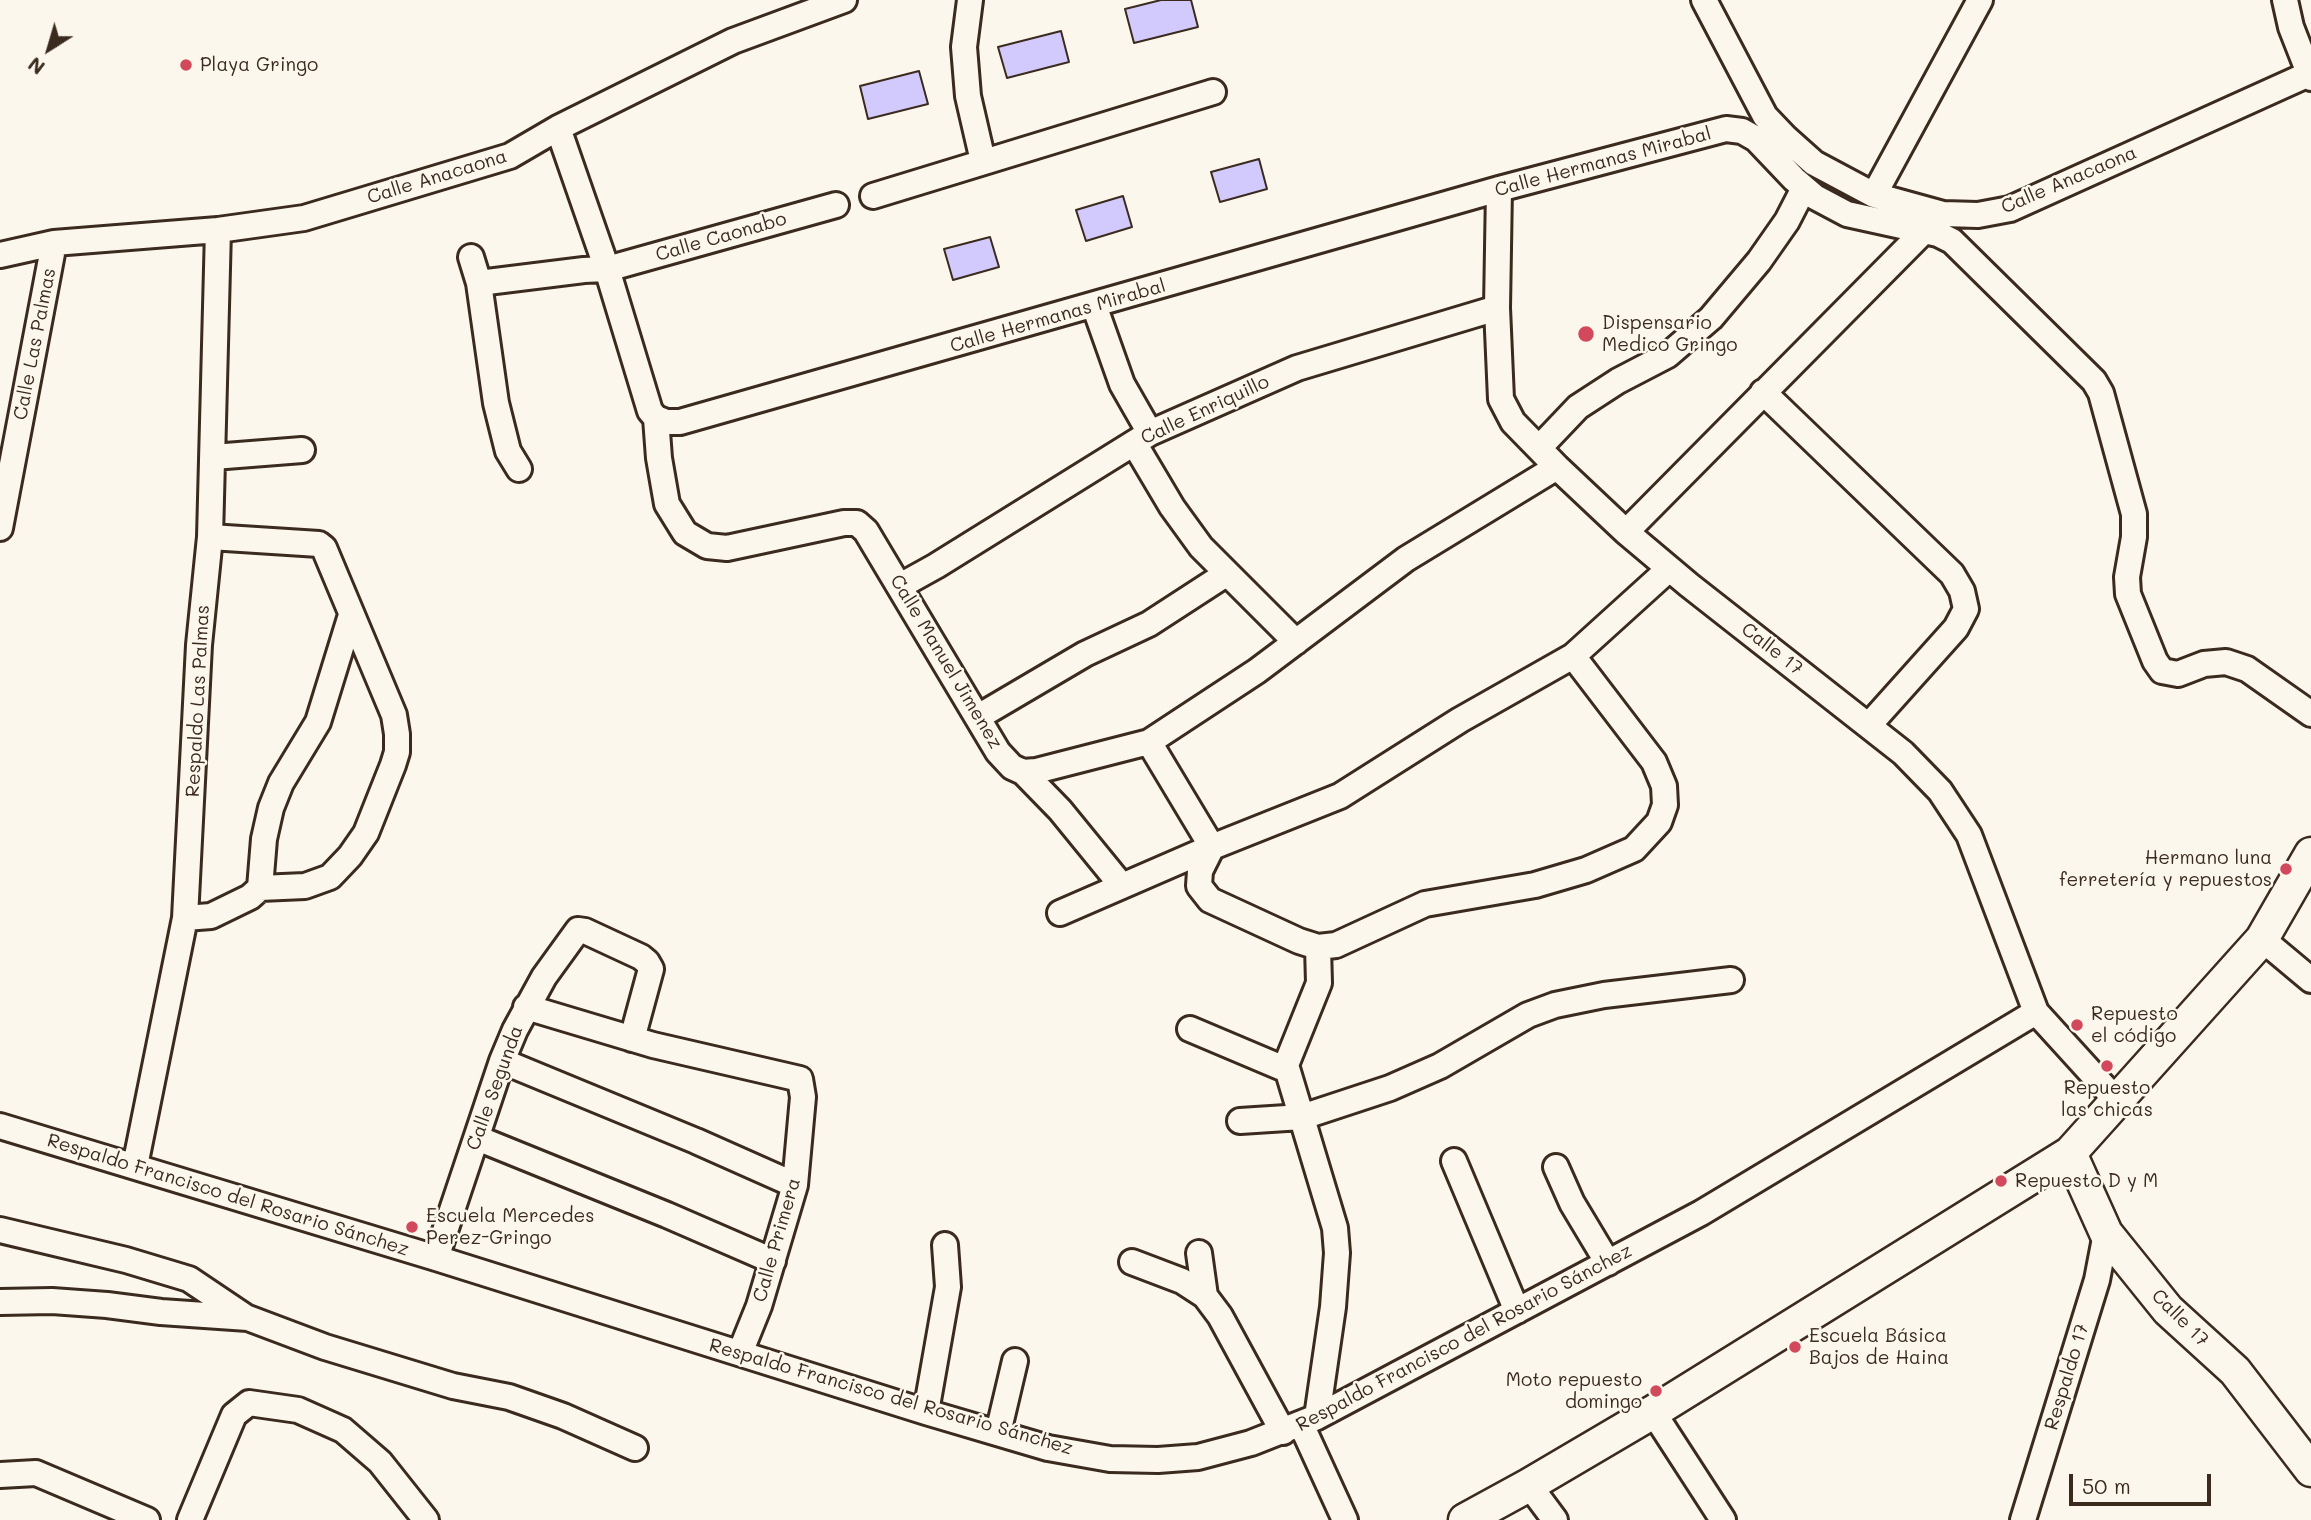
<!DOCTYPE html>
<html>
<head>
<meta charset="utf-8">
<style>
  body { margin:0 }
  #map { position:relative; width:2311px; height:1520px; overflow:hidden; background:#fbf7ec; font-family:Mali,sans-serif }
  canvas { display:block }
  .north { position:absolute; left:14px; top:14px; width:70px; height:70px; -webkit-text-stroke:5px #fbf7ec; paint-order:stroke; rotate:217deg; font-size:19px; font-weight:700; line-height:28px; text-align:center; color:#3b2a1e }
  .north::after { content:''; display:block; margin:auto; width:24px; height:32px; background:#3b2a1e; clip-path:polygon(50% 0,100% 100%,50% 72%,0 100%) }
  .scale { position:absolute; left:2069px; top:1474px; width:142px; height:32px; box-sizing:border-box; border:4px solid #3b2a1e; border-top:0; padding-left:9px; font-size:21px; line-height:24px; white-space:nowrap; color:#3b2a1e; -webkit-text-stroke:5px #fbf7ec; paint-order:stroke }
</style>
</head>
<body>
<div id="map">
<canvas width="2311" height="1520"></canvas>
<div class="north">N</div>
<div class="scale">50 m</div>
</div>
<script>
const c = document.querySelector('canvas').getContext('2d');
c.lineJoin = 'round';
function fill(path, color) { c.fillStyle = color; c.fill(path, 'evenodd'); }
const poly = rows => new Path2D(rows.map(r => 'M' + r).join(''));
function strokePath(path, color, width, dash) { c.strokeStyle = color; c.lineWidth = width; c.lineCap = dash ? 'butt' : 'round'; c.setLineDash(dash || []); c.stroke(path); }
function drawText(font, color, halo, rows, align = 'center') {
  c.font = font + ' Mali,sans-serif'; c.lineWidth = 5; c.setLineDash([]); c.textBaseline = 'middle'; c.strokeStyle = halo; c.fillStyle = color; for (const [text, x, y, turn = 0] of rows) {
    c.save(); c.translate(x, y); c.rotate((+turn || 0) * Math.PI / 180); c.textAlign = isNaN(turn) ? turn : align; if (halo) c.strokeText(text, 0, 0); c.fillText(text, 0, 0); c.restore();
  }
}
const building = poly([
  [1161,0,1191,0,1198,27,1134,43,1125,9,1161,0],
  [1061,31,1069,62,1007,78,998,47,1061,31],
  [919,71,928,104,868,119,860,86,919,71],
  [1259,159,1267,189,1220,202,1211,172,1259,159],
  [1123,196,1132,227,1086,241,1076,210,1123,196],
  [990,237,999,267,953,280,944,249,990,237]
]);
fill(building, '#d2cafc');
strokePath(building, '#3b2a1e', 2);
const minor = poly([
  [970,0,964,47,968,96,983,161],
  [1704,0,1765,116,1786,138,1814,163,1874,195,1943,214,1978,215,2010,209,2309,74],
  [2285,0,2291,27,2311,78],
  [558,128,607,269,650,411,656,418,666,422,680,422,1499,189,1726,129,1742,131,1756,139,1794,179,1815,197,1847,214,1938,234,1952,241,2094,381,2101,393,2134,514,2134,537,2127,577,2128,594,2155,661,2162,671,2178,674,2204,664,2226,662,2247,669,2311,714],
  [1499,189,1497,308,1501,399,1513,422,1557,467,1626,532,1689,585,1903,753,1940,791,1969,835,2036,1012,2116,1100],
  [1874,195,1980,0],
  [873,196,1213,92],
  [0,255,54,243,218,230,304,218,510,156,558,128,733,41,844,0],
  [471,257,479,283,496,403,508,451,519,469],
  [479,283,584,270,607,269,836,205],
  [1094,305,1122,384,1150,433],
  [1763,392,1952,574,1962,591,1966,609,1956,628,1869,725],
  [656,418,659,458,667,504,685,533,707,546,727,548,844,523,857,523,866,531,998,752,1012,767,1023,772,1036,771,1149,742,1257,671,1406,559,1557,467],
  [1134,443,1172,507,1201,547,1296,642],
  [1539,448,1578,407,1618,381,1668,355,1711,318,1759,261,1787,221,1804,188],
  [213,457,302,450],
  [0,528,54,243],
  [1626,532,1924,231],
  [210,537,319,544,324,548,394,715,397,734,397,752,393,765,366,833,350,856,330,877,305,886,260,888],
  [900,586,936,566,1150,433,1297,368,1497,308],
  [978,717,1085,654,1149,624,1226,574],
  [1149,742,1212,847,1200,871,1199,886,1210,900,1299,941,1318,947,1336,945,1425,904,1535,885,1586,870,1634,849,1659,822,1665,805,1664,786,1654,762,1573,656],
  [1023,772,1060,810,1122,886],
  [1060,913,1212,847,1340,796,1460,720,1573,656,1669,569],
  [185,918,211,916,250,897,260,888,264,839,271,808,281,783,318,722,351,615],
  [2262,939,2311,980],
  [526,1007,653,1045,800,1079,803,1097,795,1185,759,1306,740,1353],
  [1190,1029,1287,1070],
  [502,1061,696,1141,795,1185],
  [1240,1121,1302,1117,1390,1088,1440,1066,1528,1015,1555,1005,1604,995,1731,980],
  [0,1126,436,1258,926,1412,1048,1448,1110,1459,1158,1460,1198,1457,1251,1443,1317,1417,1701,1213,2036,1012],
  [477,1138,667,1215,773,1261],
  [1454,1161,1517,1311],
  [135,1166,185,918,199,645,210,537,218,230],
  [1556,1167,1572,1203,1608,1263],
  [0,1230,126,1260,189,1279,247,1318],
  [1199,1253,1205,1296],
  [436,1258,502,1061,515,1030,544,977,578,930,585,931,641,957,647,962,651,969,632,1039],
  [1132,1262,1182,1281,1205,1296,1220,1316,1283,1432],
  [0,1302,52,1301,107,1305,161,1312,248,1318,325,1347,453,1386,509,1397,563,1416,635,1448],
  [926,1412,948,1287,945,1245],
  [1653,1412,1723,1520],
  [1317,1417,1333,1307,1337,1253,1335,1228,1286,1065,1319,983,1318,947],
  [1301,1424,1345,1520],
  [998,1433,1015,1361],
  [0,1475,36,1473,147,1520],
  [1529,1485,1555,1520],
  [190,1520,234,1415,249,1403,298,1410,343,1430,380,1462,426,1520],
  [2023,1520,2097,1280,2106,1233]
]);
const major = poly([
  [2070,1153,2106,1233,2168,1310,2235,1371,2311,1470],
  [1465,1520,1529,1485,1653,1412,2070,1153,2262,939,2311,854]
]);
strokePath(minor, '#3b2a1e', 30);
strokePath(major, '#3b2a1e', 37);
strokePath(minor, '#fbf7ec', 24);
strokePath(major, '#fbf7ec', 32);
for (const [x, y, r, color] of [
  [186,65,7,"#d1495b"],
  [1586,334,9,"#d1495b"],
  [2286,869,7,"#d1495b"],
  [2077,1025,7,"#d1495b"],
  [2107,1066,7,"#d1495b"],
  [2001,1181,7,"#d1495b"],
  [412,1227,7,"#d1495b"],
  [1795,1347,7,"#d1495b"],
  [1656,1391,7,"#d1495b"]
]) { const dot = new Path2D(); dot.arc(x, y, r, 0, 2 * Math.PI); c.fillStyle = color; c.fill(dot); strokePath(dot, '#fbf7ec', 2.5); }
drawText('19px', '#3b2a1e', '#fbf7ec', [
  ["Playa Gringo",200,65],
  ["Dispensario",1602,323],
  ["Medico Gringo",1602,345],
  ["Hermano luna",2272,858,"right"],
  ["ferretería y repuestos",2272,880,"right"],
  ["Repuesto",2091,1014],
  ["el código",2091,1036],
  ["Repuesto",2107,1088,"center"],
  ["las chicas",2107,1110,"center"],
  ["Repuesto D y M",2015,1181],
  ["Escuela Mercedes",426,1216],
  ["Perez-Gringo",426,1238],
  ["Escuela Básica",1809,1336],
  ["Bajos de Haina",1809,1358],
  ["Moto repuesto",1642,1380,"right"],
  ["domingo",1642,1402,"right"]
], 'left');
drawText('19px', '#3b2a1e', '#fbf7ec', [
  ["Calle Hermanas Mirabal",1603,162,-15],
  ["Calle Anacaona",437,177,-17],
  ["Calle Anacaona",2069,180,-23],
  ["Calle Caonabo",721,237,-16],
  ["Calle Hermanas Mirabal",1058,316,-16],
  ["Calle Las Palmas",35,344,-79],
  ["Calle Enriquillo",1205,410,-25],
  ["Calle 17",1772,649,38],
  ["Calle Manuel Jimenez",946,662,59],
  ["Respaldo Las Palmas",198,701,-87],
  ["Calle Segunda",495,1088,-70],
  ["Respaldo Francisco del Rosario Sánchez",228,1195,17],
  ["Calle Primera",777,1240,-74],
  ["Calle 17",2180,1318,45],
  ["Respaldo Francisco del Rosario Sánchez",1464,1338,-28],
  ["Respaldo 17",2067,1377,-73],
  ["Respaldo Francisco del Rosario Sánchez",891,1397,16]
]);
</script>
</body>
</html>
